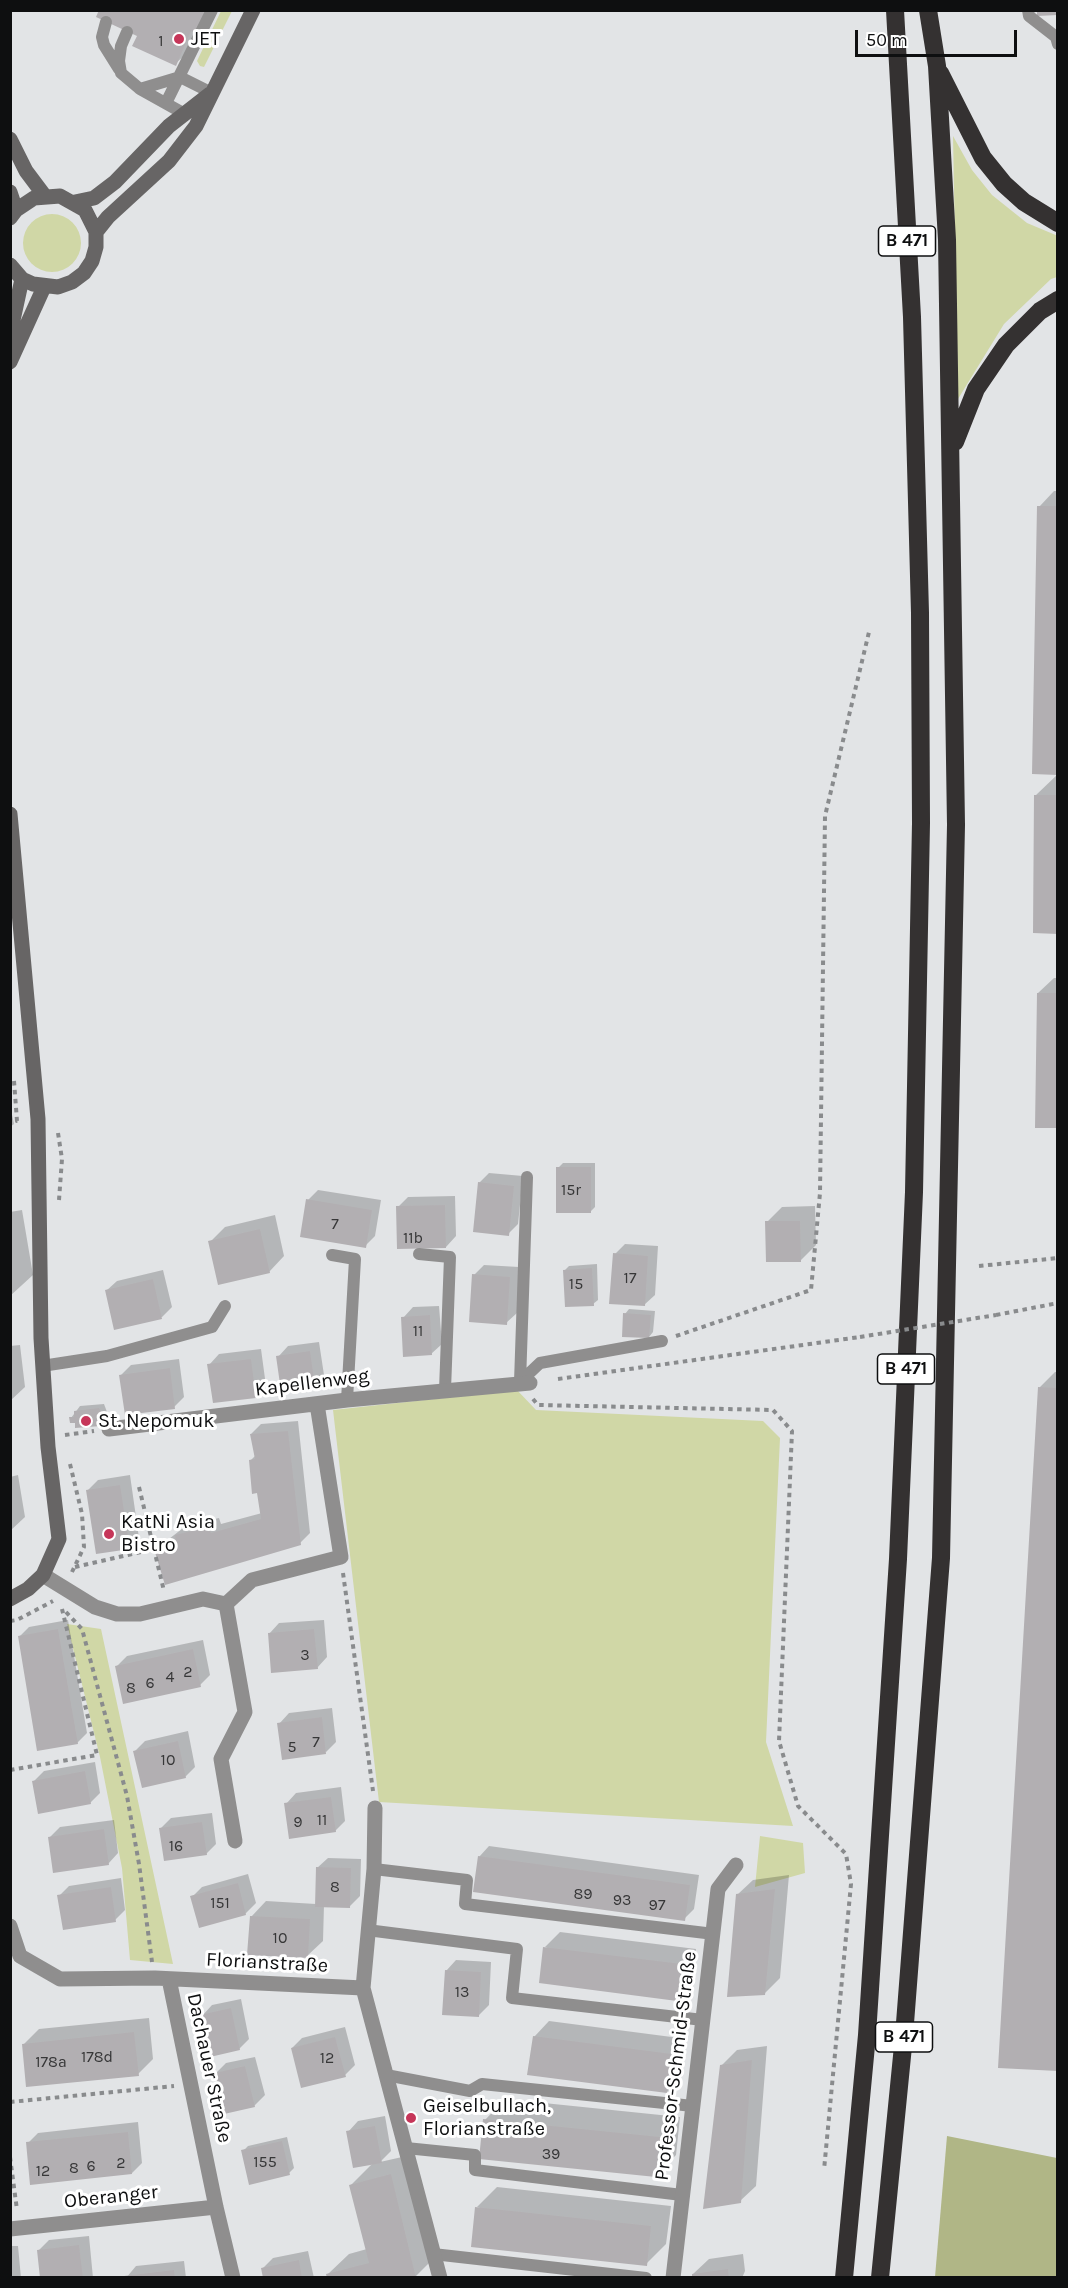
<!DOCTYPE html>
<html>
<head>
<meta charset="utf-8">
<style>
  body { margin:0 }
  #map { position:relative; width:1068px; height:2288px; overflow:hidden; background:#e2e4e6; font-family:Karla,sans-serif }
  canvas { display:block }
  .frame { position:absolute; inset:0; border:12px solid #0e0f10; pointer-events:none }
  .scale { position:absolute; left:855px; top:30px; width:162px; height:27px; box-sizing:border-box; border:3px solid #0e0f10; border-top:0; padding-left:8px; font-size:18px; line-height:21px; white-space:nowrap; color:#0e0f10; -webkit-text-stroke:4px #fff; paint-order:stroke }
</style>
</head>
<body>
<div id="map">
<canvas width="1068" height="2288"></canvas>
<div class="frame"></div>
<div class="scale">50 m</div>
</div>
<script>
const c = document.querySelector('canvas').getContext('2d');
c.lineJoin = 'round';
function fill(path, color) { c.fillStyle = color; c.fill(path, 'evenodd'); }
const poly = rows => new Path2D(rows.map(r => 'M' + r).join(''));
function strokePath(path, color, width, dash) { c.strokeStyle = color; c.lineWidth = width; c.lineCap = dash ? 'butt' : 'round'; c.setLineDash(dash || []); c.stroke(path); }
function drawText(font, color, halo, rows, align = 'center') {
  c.font = font + ' Karla,sans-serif'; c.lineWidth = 6; c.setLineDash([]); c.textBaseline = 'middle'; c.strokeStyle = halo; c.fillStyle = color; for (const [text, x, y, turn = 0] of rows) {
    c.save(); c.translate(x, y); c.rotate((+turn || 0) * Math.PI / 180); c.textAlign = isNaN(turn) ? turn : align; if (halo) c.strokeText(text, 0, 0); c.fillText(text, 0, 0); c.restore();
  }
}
fill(poly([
  [221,11,232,11,204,67,200,66,197,61],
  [953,136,972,170,992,195,1027,223,1058,236,1057,277,1051,279,1004,324,958,399],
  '23 243a29 29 0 1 1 58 0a29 29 0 1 1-58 0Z',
  [517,1390,536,1410,763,1421,780,1438,766,1742,793,1826,379,1802,333,1410],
  [67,1624,101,1629,173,1964,130,1960,122,1868,100,1757],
  [760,1836,803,1843,805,1873,755,1887]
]), '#d0d7a6');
fill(poly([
  [947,2136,1057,2158,1057,2277,935,2277]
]), '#b0b686');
fill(poly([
  [100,10,206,10,186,54,175,64,139,35],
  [1054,491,1058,491,1058,773,1039,507],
  [1058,774,1058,932,1036,795],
  [1054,978,1058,978,1058,1127,1038,993],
  [10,1105,14,1124,10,1127],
  [563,1163,595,1163,595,1207,590,1212,558,1168],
  [489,1173,523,1176,518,1224,508,1234,479,1183],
  [318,1190,381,1200,375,1236,365,1246,308,1200],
  [455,1196,456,1236,446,1247,398,1207,408,1197],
  [815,1206,816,1245,801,1260,767,1222,782,1207],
  [22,1210,33,1275,10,1296,10,1212],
  [275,1215,284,1256,269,1272,210,1242,225,1227],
  [625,1244,658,1246,655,1295,644,1305,615,1254],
  [597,1264,598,1300,593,1304,565,1270,569,1266],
  [484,1265,519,1267,517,1313,506,1323,474,1275],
  [163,1270,172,1307,162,1317,115,1328,106,1291,117,1281],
  [439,1306,442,1344,431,1354,403,1318,413,1307],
  [629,1309,655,1311,653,1332,649,1337,625,1314],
  [319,1342,324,1375,314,1385,278,1357,288,1346],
  [20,1345,25,1387,10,1401,10,1346],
  [261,1349,266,1386,255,1396,209,1365,219,1354],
  [179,1359,184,1397,174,1407,121,1375,131,1365],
  [1055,1372,1058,1372,1058,2069,1040,1387],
  [104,1404,107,1412,105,1420,100,1425,76,1421,71,1418,80,1406],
  [298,1421,310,1533,300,1543,156,1549,187,1525,219,1518,221,1524,262,1513,251,1460,255,1456,251,1434,261,1424],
  [18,1475,25,1517,10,1531,10,1477],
  [130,1475,139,1538,129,1548,88,1490,98,1480],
  [68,1620,87,1733,77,1743,19,1637,29,1627],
  [324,1620,327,1657,317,1668,269,1634,279,1623],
  [203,1640,210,1675,200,1685,117,1666,127,1656],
  [332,1708,336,1742,326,1752,279,1724,289,1713],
  [188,1731,195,1767,185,1777,135,1751,145,1741],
  [95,1762,100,1793,90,1803,34,1781,44,1771],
  [341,1787,345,1821,335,1831,286,1804,296,1793],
  [212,1813,216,1844,206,1854,161,1828,171,1818],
  [114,1820,118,1853,108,1864,50,1837,60,1827],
  [489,1846,699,1875,694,1909,684,1919,479,1857],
  [328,1858,361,1859,360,1896,350,1906,324,1905,323,1941,307,1956,251,1917,266,1901,316,1904,317,1868],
  [248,1874,256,1903,245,1914,192,1897,202,1887],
  [789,1875,780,1978,765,1993,737,1895,753,1880],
  [121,1878,125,1910,115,1920,59,1896,69,1886],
  [560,1932,696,1949,692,1984,676,1999,545,1947],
  [456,1960,491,1962,489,2005,479,2015,446,1971],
  [241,1999,249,2039,239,2049,202,2016,212,2005],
  [149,2018,153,2059,138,2074,23,2045,39,2029],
  [549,2021,687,2039,682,2076,667,2092,534,2037],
  [345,2027,355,2065,345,2075,292,2048,302,2038],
  [767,2046,756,2186,740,2201,721,2066,737,2050],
  [255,2057,265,2095,254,2106,216,2073,226,2063],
  [505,2099,680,2117,676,2155,655,2176,485,2120],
  [385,2116,391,2151,380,2162,411,2155,436,2256,416,2276,328,2274,349,2254,367,2249,351,2185,373,2163,348,2132,358,2121],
  [138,2122,142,2163,132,2173,28,2143,38,2133],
  [287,2137,294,2168,289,2173,243,2151,248,2146],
  [497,2187,671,2206,666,2244,646,2264,477,2207],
  [89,2236,93,2278,41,2278,39,2250,49,2240],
  [10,2246,18,2246,21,2278,10,2278],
  [308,2251,314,2278,265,2278,263,2268,273,2258],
  [743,2254,745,2271,742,2278,694,2278,693,2274,709,2259],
  [184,2261,186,2278,126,2278,136,2266]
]), '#0003');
fill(poly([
  [99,10,205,10,194,33,191,31,176,66,132,46,137,36,96,17],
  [1037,10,1058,10,1058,15,1037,16],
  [1037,506,1058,506,1058,775,1032,774],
  [1034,795,1058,795,1058,934,1033,933],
  [1037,993,1058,993,1058,1128,1035,1128],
  [556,1167,591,1167,591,1213,556,1213],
  [478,1182,514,1186,509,1236,473,1232],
  [306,1199,372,1210,366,1248,300,1237],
  [445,1205,446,1248,397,1249,396,1206],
  [765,1221,800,1221,801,1262,766,1262],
  [260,1229,270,1273,218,1285,208,1241],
  [613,1253,648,1256,645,1306,609,1304],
  [592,1268,594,1306,565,1307,563,1270],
  [472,1274,510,1277,507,1325,469,1322],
  [153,1279,162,1319,114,1330,105,1290],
  [623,1313,651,1315,649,1338,622,1337],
  [430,1315,432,1355,403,1357,401,1317],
  [310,1351,315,1386,281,1391,276,1356],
  [251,1359,256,1398,213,1403,207,1364],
  [170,1368,175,1409,125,1415,119,1375],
  [1038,1387,1058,1388,1058,2071,998,2068],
  [99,1408,103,1417,101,1426,75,1428,75,1423,70,1423,69,1417,74,1417,74,1411],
  [288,1431,301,1545,165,1585,154,1549,176,1542,175,1535,209,1527,211,1533,261,1519,257,1493,252,1494,249,1460,255,1459,250,1434],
  [120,1485,130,1549,96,1554,86,1490],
  [58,1629,78,1744,37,1751,18,1636],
  [314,1629,318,1669,271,1673,268,1633],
  [193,1649,201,1687,123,1704,115,1666],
  [322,1717,326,1754,282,1760,277,1723],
  [178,1741,186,1778,142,1788,133,1751],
  [85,1771,91,1804,38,1814,32,1781],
  [331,1797,336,1832,289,1839,284,1803],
  [202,1822,207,1855,164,1861,159,1828],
  [104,1829,109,1865,53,1873,48,1837],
  [478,1856,690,1885,685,1921,473,1892],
  [316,1867,351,1868,350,1908,315,1907],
  [238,1883,246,1915,199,1928,190,1896],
  [111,1887,116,1922,63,1930,57,1895],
  [775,1889,765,1995,727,1997,736,1894],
  [250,1916,310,1919,308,1958,247,1955],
  [543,1947,682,1964,677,2001,539,1983],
  [445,1970,481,1972,479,2017,442,2015],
  [231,2008,240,2050,210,2057,200,2015],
  [134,2032,139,2076,26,2087,22,2044],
  [533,2036,672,2054,667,2093,527,2075],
  [335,2037,346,2077,301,2088,291,2048],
  [752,2060,741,2203,703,2209,720,2065],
  [245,2066,255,2107,224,2114,215,2073],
  [483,2119,660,2137,656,2177,479,2159],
  [375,2126,382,2163,353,2168,346,2131],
  [128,2132,132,2174,30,2185,26,2142],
  [282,2141,290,2175,249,2185,241,2150],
  [391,2174,416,2278,327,2278,326,2274,369,2263,349,2185],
  [475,2207,651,2226,647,2266,471,2247],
  [79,2245,83,2278,40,2278,37,2250],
  [299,2260,302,2278,263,2278,261,2268],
  [728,2269,729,2278,692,2278,692,2274],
  [174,2270,175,2278,124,2278,124,2276]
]), '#b2afb2');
strokePath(poly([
  [14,1081,17,1121,20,1121],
  [58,1133,62,1159,59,1200],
  [979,1266,1058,1258],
  [996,1315,1058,1303],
  [676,1336,811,1290,820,1193,825,816,869,632],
  [558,1379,860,1337],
  [533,1399,538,1405,773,1410,792,1431,779,1741,798,1806,846,1854,851,1884,824,2170],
  [65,1435,94,1431],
  [70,1464,82,1514,84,1547,72,1572],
  [139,1487,164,1591],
  [75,1567,154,1549],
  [343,1573,373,1791],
  [66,1612,82,1629,127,1796,139,1864,152,1962],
  [10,1621,17,1620,53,1601],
  [10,1770,97,1755,62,1609],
  [10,2102,174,2086],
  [10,2157,17,2210]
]), '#898b8d', 4, [4.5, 4.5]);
strokePath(poly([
  [1028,10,1029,16,1056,37,1058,44],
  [106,22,102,37,104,45,119,69],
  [127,32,121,46,119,61,121,73,140,89,180,77,212,93],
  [140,89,183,113],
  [166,103,212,10],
  [419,1254,450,1257,445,1390],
  [332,1255,355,1259,347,1400],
  [42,1366,107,1356,212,1327,225,1306],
  [520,1382,527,1177],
  [520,1382,540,1363,662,1341],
  [374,1869,467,1880,465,1904,714,1934],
  [367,1930,517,1949,512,1998,703,2020],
  [386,2075,470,2091,482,2084,693,2106],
  [406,2148,475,2155,475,2170,682,2195],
  [433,2254,646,2278]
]), '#8f8e8e', 12);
strokePath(poly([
  [109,1429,347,1400,530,1383],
  [43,1575,95,1607,117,1614,140,1614,203,1599,226,1604,252,1580,341,1557,317,1404],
  [226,1604,245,1712,221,1759,235,1841],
  [375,1808,374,1869,363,1988,440,2278],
  [10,1926,20,1956,60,1979,155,1978,363,1988],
  [169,1979,216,2207,233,2278],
  [10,2229,216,2207],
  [673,2278,718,1889,736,1865]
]), '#8f8e8e', 15);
strokePath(poly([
  [10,139,26,171,44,195],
  [10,192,16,210],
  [75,202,94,198,115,182,169,126,210,94],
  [10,218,16,210,34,198,60,196,85,210,96,232,96,247,92,261,84,273,72,282,58,287,33,284,22,279,10,265],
  [96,232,108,217,169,161,196,126,253,10],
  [10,334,22,279],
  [10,362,44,287],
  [10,814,38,1119,41,1338,48,1447,59,1539,43,1575,28,1589,10,1599]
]), '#676565', 15);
strokePath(poly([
  [940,73,983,158,1004,184,1024,202,1058,223],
  [955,442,976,389,1006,345,1040,311,1058,300],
  [844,2278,867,2035,898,1559,914,1192,921,823,920,613,912,317,895,10],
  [880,2278,904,2036,941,1558,956,825,947,240,937,66,928,10]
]), '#343131', 18);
strokePath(poly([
  [860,1337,996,1315]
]), '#898b8d', 4, [4.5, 4.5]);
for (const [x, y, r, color] of [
  [179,39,6,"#c63659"],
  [86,1421,6,"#c63659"],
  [109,1534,6,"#c63659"],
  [411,2118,6,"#c63659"]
]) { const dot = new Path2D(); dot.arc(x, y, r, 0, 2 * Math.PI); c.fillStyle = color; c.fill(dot); strokePath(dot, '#fff', 2); }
drawText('16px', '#373738', null, [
  ["1",161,41],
  ["15r",571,1190],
  ["7",335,1224],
  ["11b",413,1238],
  ["17",630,1278],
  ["15",576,1284],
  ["11",418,1331],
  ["3",305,1655],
  ["2",188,1672],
  ["4",170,1677],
  ["6",150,1683],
  ["8",131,1688],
  ["7",316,1742],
  ["5",292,1747],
  ["10",168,1760],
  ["11",322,1820],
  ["9",298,1822],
  ["16",176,1846],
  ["8",335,1887],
  ["89",583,1894],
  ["93",622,1900],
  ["151",220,1903],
  ["97",657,1905],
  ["10",280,1938],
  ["13",462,1992],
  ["178d",97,2057],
  ["12",327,2058],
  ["178a",51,2062],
  ["39",551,2154],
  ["155",265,2162],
  ["2",121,2163],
  ["6",91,2166],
  ["8",74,2168],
  ["12",43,2171]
]);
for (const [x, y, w] of [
  [907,241,57],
  [906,1369,57],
  [904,2037,57]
]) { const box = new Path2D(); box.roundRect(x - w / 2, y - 15, w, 30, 4.5); c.fillStyle = '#fff'; c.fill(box); strokePath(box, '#0e0f10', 1.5); }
drawText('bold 18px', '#0e0f10', null, [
  ["B 471",907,241],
  ["B 471",906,1369],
  ["B 471",904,2037]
]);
drawText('20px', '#0e0f10', '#fff', [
  ["JET",191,39],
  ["St. Nepomuk",98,1421],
  ["KatNi Asia",121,1522],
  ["Bistro",121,1545],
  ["Geiselbullach,",423,2106],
  ["Florianstraße",423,2129]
], 'left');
drawText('20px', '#0e0f10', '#fff', [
  ["Kapellenweg",312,1383,-7],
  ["Florianstraße",267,1963,3],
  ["Professor-Schmid-Straße",676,2066,-83],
  ["Dachauer Straße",209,2068,78],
  ["Oberanger",111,2197,-6]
]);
</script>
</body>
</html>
